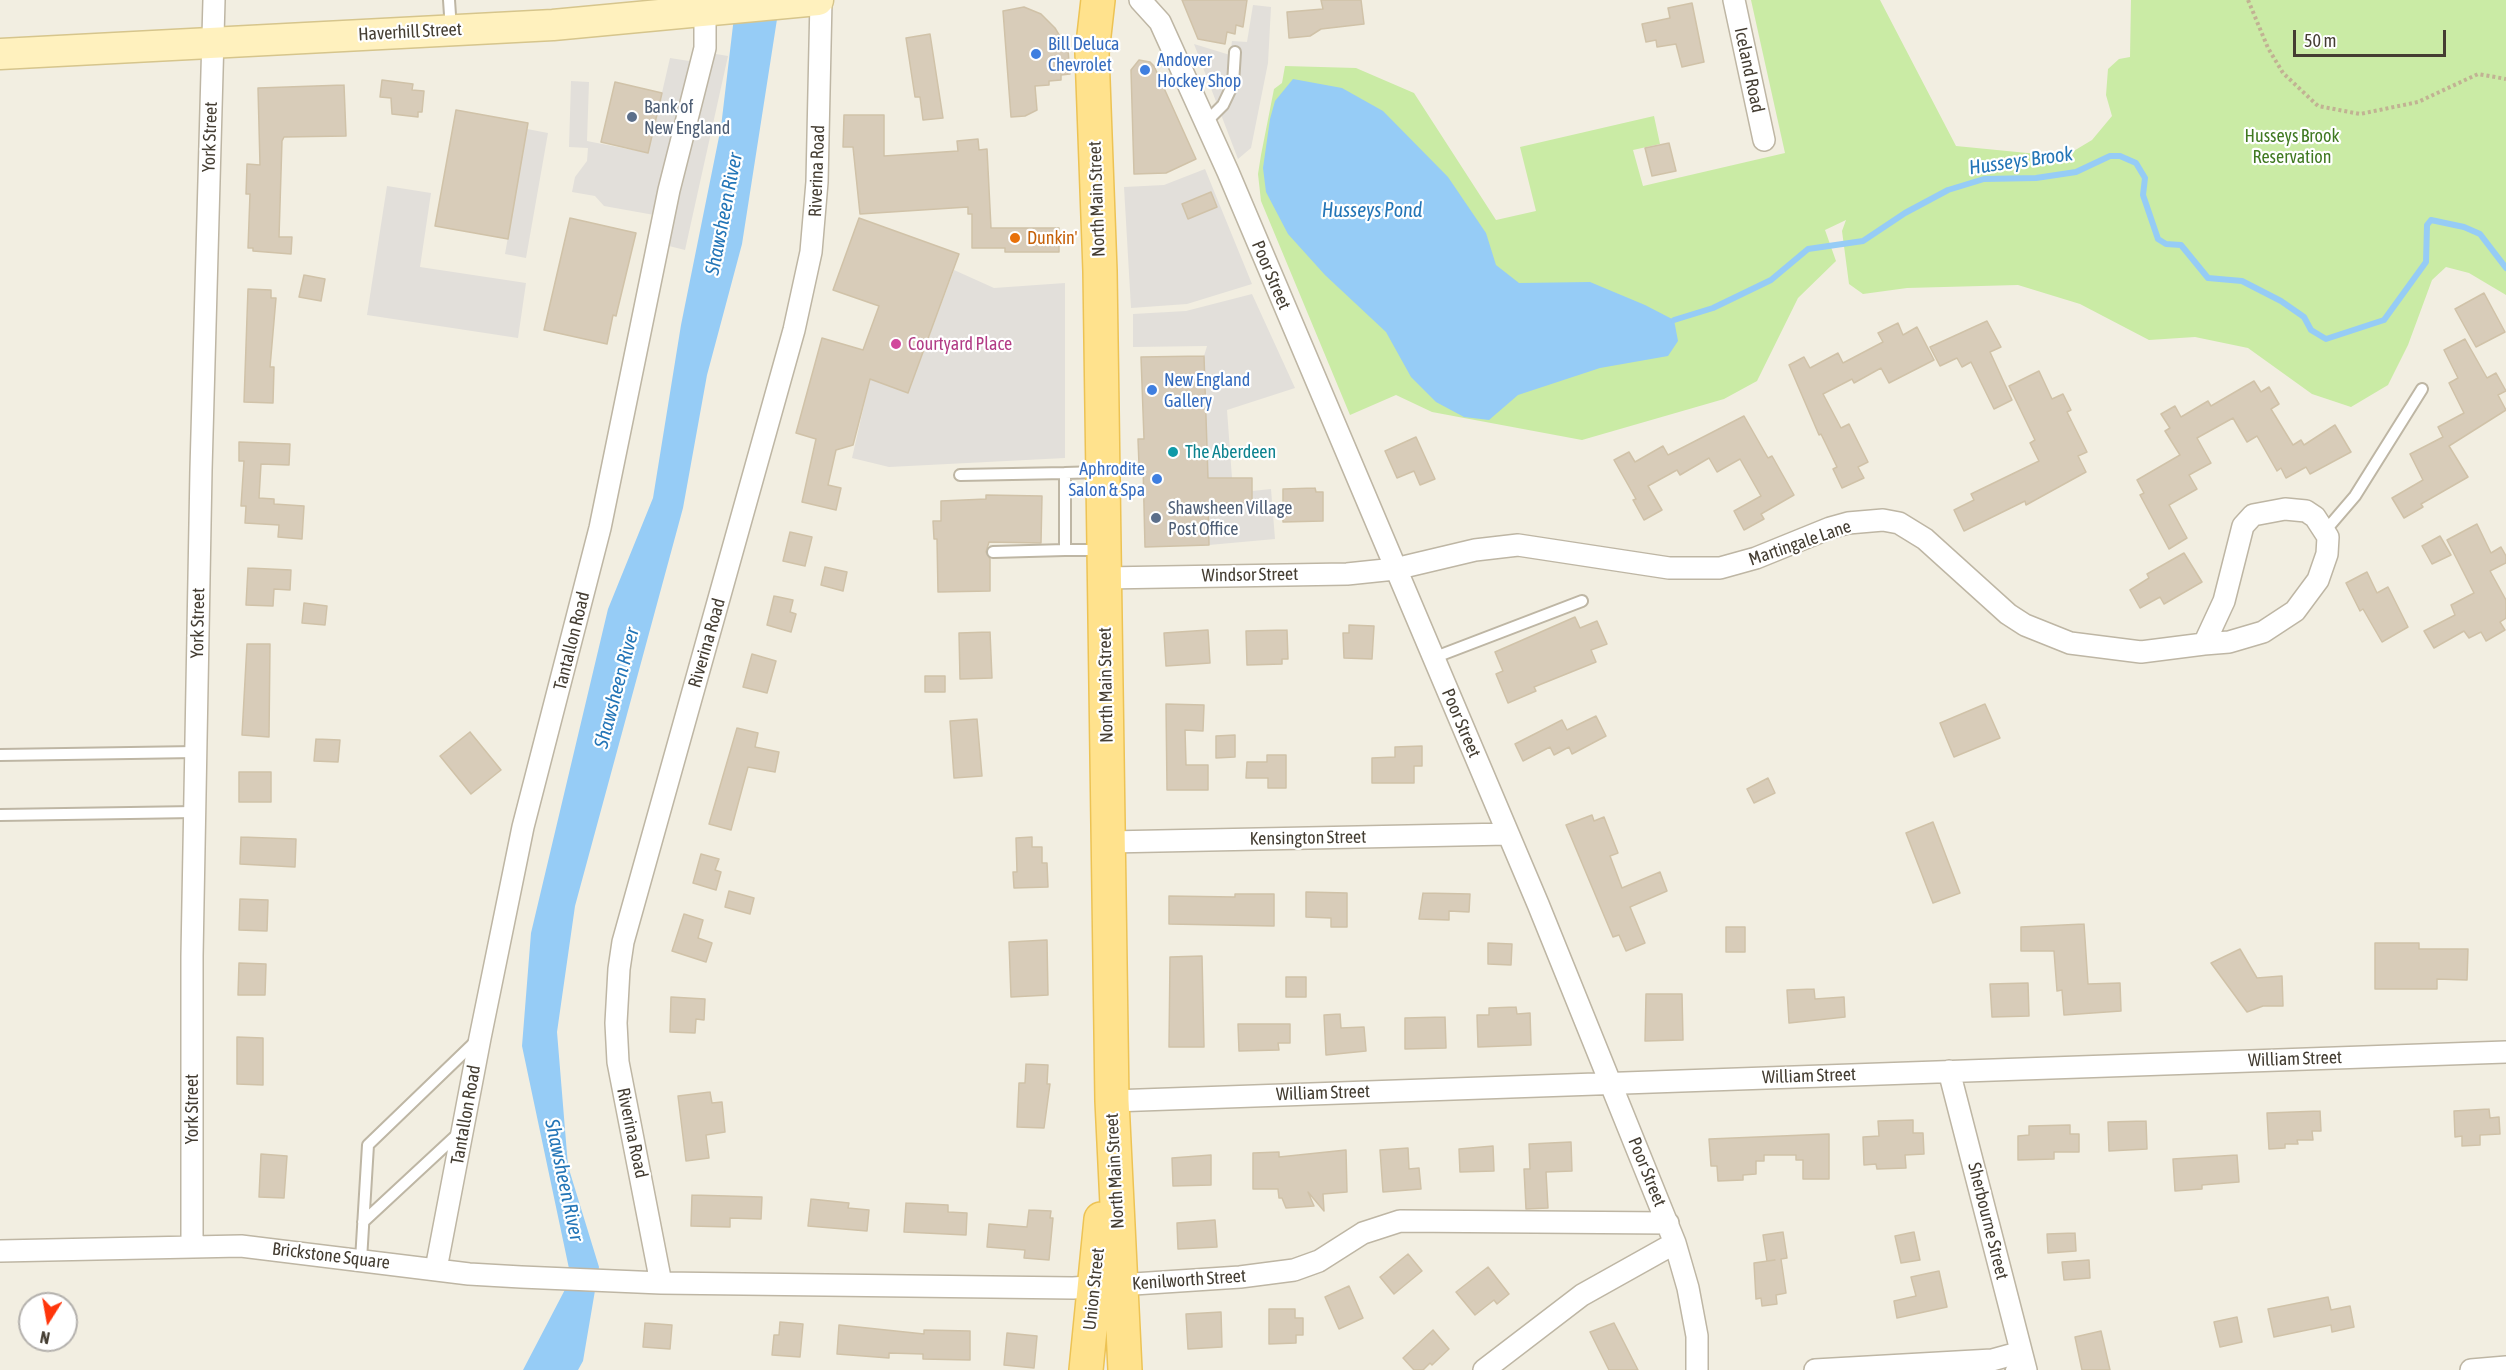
<!DOCTYPE html>
<html>
<head>
<meta charset="utf-8">
<style>
  body { margin:0 }
  #map { position:relative; width:2506px; height:1370px; overflow:hidden; background:#f2eee1; font-family:"Asap Condensed",sans-serif }
  canvas { display:block }
  .north { position:absolute; left:18px; top:1292px; width:60px; height:60px; box-sizing:border-box; background:#fff; border:2px solid #b4b1ad; border-radius:50%; rotate:191deg; font-size:16px; font-weight:700; line-height:24px; text-align:center; color:#443d32 }
  .north::after { content:''; display:block; margin:auto; width:21px; height:27px; background:#ff360b; clip-path:polygon(50% 0,100% 100%,50% 72%,0 100%) }
  .scale { position:absolute; left:2293px; top:30px; width:153px; height:27px; box-sizing:border-box; border:3px solid #443d32; border-top:0; padding-left:8px; font-size:18px; line-height:21px; white-space:nowrap; color:#443d32; -webkit-text-stroke:4px #fff; paint-order:stroke }
</style>
</head>
<body>
<div id="map">
<canvas width="2506" height="1370"></canvas>
<div class="north">N</div>
<div class="scale">50 m</div>
</div>
<script>
const c = document.querySelector('canvas').getContext('2d');
c.lineJoin = 'round';
function fill(path, color) { c.fillStyle = color; c.fill(path, 'evenodd'); }
const poly = rows => new Path2D(rows.map(r => 'M' + r).join(''));
function strokePath(path, color, width, dash) { c.strokeStyle = color; c.lineWidth = width; c.lineCap = dash ? 'butt' : 'round'; c.setLineDash(dash || []); c.stroke(path); }
function drawText(font, color, halo, rows, align = 'center') {
  c.font = font + ' "Asap Condensed",sans-serif'; c.lineWidth = 4.5; c.setLineDash([]); c.textBaseline = 'middle'; c.strokeStyle = halo; c.fillStyle = color; for (const [text, x, y, turn = 0] of rows) {
    c.save(); c.translate(x, y); c.rotate((+turn || 0) * Math.PI / 180); c.textAlign = isNaN(turn) ? turn : align; if (halo) c.strokeText(text, 0, 0); c.fillText(text, 0, 0); c.restore();
  }
}
fill(poly([
  [1751,0,1880,0,1956,146,2058,156,2072,152,2092,140,2112,116,2106,95,2108,69,2119,59,2130,57,2131,0,2506,0,2506,295,2469,273,2446,267,2432,280,2408,345,2388,385,2351,407,2312,394,2248,348,2195,337,2149,340,2080,304,2018,285,1907,288,1863,294,1849,284,1842,231,1846,220,1825,230,1836,261,1798,298,1757,381,1724,399,1582,440,1432,412,1396,395,1350,415,1261,201,1258,174,1261,155,1274,89,1282,83,1285,66,1356,68,1414,93,1496,220,1536,211,1520,147,1654,116,1660,144,1633,150,1643,186,1785,153]
]), '#caeba5');
fill(poly([
  [1253,5,1271,7,1268,63,1251,148,1238,159,1194,44,1230,55,1232,41,1247,42],
  [710,53,728,56,685,250,665,245,671,218,604,206,595,196,572,192,575,177,587,161,588,148,569,147,571,81,589,82,587,141,648,153,670,58,689,61],
  [527,129,548,133,526,258,505,254],
  [1205,169,1252,284,1187,304,1131,308,1124,187,1164,185],
  [387,186,431,193,420,267,526,283,518,338,367,315],
  [954,270,994,288,1065,283,1065,458,889,467,852,458,870,379,908,393],
  [1252,294,1295,388,1227,410,1232,478,1252,505,1252,491,1271,489,1275,539,1209,545,1204,356,1207,346,1133,347,1133,314,1186,311]
]), '#e2dfda');
fill(poly([
  [736,0,780,0,742,244,707,375,683,508,575,906,557,1032,568,1166,599,1267,583,1361,578,1370,523,1370,571,1278,522,1046,531,933,608,609,653,498,681,325,721,127],
  [1293,79,1342,88,1383,111,1448,177,1486,233,1496,265,1519,283,1590,282,1645,305,1674,320,1678,341,1668,356,1600,368,1518,395,1489,420,1464,417,1436,402,1411,377,1386,332,1325,275,1288,234,1266,192,1263,168,1270,119,1275,101]
]), '#96ccf6');
strokePath(poly([
  [1674,320,1713,308,1771,280,1808,249,1863,241,1905,213,1948,190,1984,179,2036,178,2076,172,2110,156,2120,156,2136,163,2145,178,2143,195,2158,239,2166,244,2181,245,2208,278,2242,281,2281,301,2304,317,2311,330,2326,339,2384,320,2426,262,2427,225,2431,220,2464,227,2480,234,2506,268]
]), '#96ccf6', 6);
const building = poly([
  [1182,0,1247,0,1243,27,1236,25,1235,34,1227,32,1225,44,1198,39,1182,0],
  [1321,0,1361,0,1364,24,1321,29,1310,36,1289,38,1287,12,1323,9,1321,0],
  [1692,3,1704,62,1682,67,1676,44,1657,47,1656,40,1646,42,1642,24,1670,18,1668,8,1692,3],
  [1024,7,1041,14,1055,28,1068,50,1070,74,1061,75,1061,80,1049,81,1049,85,1035,86,1037,110,1025,116,1011,117,1003,11,1024,7],
  [930,34,943,118,923,120,920,97,915,97,906,38,930,34],
  [1139,60,1150,62,1154,66,1196,159,1166,173,1134,174,1131,70,1139,60],
  [382,80,413,84,412,90,424,91,422,112,418,112,418,117,392,114,391,98,380,97,382,80],
  [615,82,662,93,648,153,601,142,615,82],
  [344,85,346,136,284,137,282,141,279,237,292,237,291,254,253,251,253,248,248,248,250,194,246,194,247,164,260,165,258,88,344,85],
  [456,110,528,123,508,239,435,226,456,110],
  [844,115,884,115,884,156,958,151,957,141,978,139,979,150,987,149,991,228,1059,228,1059,252,1005,252,1005,248,972,248,972,214,968,214,968,207,860,214,853,147,843,147,844,115],
  [1669,143,1676,171,1652,176,1645,148,1669,143],
  [1211,192,1217,207,1188,219,1182,204,1211,192],
  [570,218,636,233,616,316,613,315,607,344,544,330,570,218],
  [859,218,959,254,908,393,870,379,853,445,836,450,828,485,841,488,836,510,802,502,816,439,796,433,822,338,863,350,879,306,833,290,859,218],
  [304,275,325,279,321,301,299,297,304,275],
  [248,289,271,290,271,298,276,298,270,367,274,367,273,403,244,402,248,289],
  [2484,293,2505,332,2476,347,2455,309,2484,293],
  [1987,321,2001,347,1990,352,2012,400,1994,409,1971,362,1962,367,1957,358,1940,366,1930,347,1987,321],
  [1898,323,1903,335,1917,327,1934,360,1889,383,1881,368,1854,383,1852,379,1823,394,1841,428,1849,424,1868,462,1858,467,1864,478,1842,488,1833,469,1837,467,1821,434,1819,435,1789,365,1804,357,1810,368,1838,353,1843,363,1883,342,1878,333,1898,323],
  [2465,339,2487,378,2496,373,2506,391,2498,395,2506,410,2449,446,2468,477,2421,504,2423,507,2404,518,2392,498,2423,480,2410,454,2443,437,2438,427,2464,413,2449,383,2458,378,2444,350,2465,339],
  [1204,356,1208,478,1252,478,1252,505,1208,505,1209,545,1145,547,1143,465,1139,465,1138,439,1144,439,1141,357,1204,356],
  [2039,371,2052,399,2063,394,2071,410,2067,412,2087,452,2078,456,2086,472,2026,505,2025,501,1964,531,1954,510,1974,500,1971,494,2039,461,2030,443,2035,440,2009,386,2039,371],
  [2254,381,2261,392,2269,387,2279,404,2271,409,2293,445,2301,440,2304,445,2335,425,2351,452,2310,474,2306,467,2286,478,2281,468,2277,471,2257,436,2247,442,2233,418,2197,438,2211,463,2189,475,2197,489,2169,505,2187,538,2169,549,2140,495,2144,493,2137,480,2180,455,2165,431,2170,428,2161,414,2175,406,2181,417,2208,401,2211,406,2254,381],
  [1744,416,1768,458,1772,456,1794,495,1761,514,1764,519,1744,530,1734,511,1761,496,1740,459,1717,472,1709,458,1680,475,1677,470,1648,486,1662,510,1644,520,1633,500,1636,499,1614,460,1629,452,1635,462,1663,446,1668,455,1744,416],
  [1416,437,1435,479,1420,485,1414,471,1397,478,1385,451,1416,437],
  [239,442,290,444,289,465,261,464,259,498,274,499,274,504,304,506,302,539,278,537,279,525,245,523,246,506,241,506,244,461,239,461,239,442],
  [1315,488,1316,492,1323,492,1323,521,1283,522,1283,489,1315,488],
  [986,495,1042,496,1041,543,989,542,986,552,990,559,990,591,938,592,937,539,934,539,933,521,941,521,941,501,986,499,986,495],
  [2477,524,2491,553,2501,547,2506,556,2506,563,2490,571,2506,600,2506,618,2500,622,2505,630,2486,641,2481,632,2469,638,2464,631,2434,648,2424,631,2455,615,2451,605,2474,593,2447,540,2477,524],
  [790,532,812,537,805,566,783,561,790,532],
  [2440,536,2451,555,2432,564,2422,546,2440,536],
  [2184,553,2202,582,2164,604,2160,597,2140,608,2130,590,2149,578,2147,574,2184,553],
  [825,567,847,572,843,591,821,585,825,567],
  [248,568,291,570,290,590,274,589,273,606,246,605,248,568],
  [2367,572,2377,593,2388,587,2408,627,2382,642,2363,609,2360,611,2346,583,2367,572],
  [774,596,793,600,790,612,796,614,791,632,767,625,774,596],
  [304,603,327,606,325,625,302,623,304,603],
  [1575,617,1580,628,1597,621,1607,644,1591,650,1596,662,1534,687,1536,691,1508,703,1496,674,1503,671,1495,652,1575,617],
  [1349,625,1374,626,1372,659,1344,658,1343,633,1349,633,1349,625],
  [1208,630,1210,663,1166,666,1164,633,1208,630],
  [1287,630,1288,659,1282,659,1282,664,1247,665,1246,631,1287,630],
  [990,632,992,678,960,679,959,633,990,632],
  [247,644,270,644,269,737,242,735,247,644],
  [752,654,776,661,767,693,743,687,752,654],
  [925,676,945,676,945,692,925,692,925,676],
  [1166,704,1204,705,1203,731,1185,730,1186,765,1208,765,1208,790,1167,790,1166,704],
  [1985,704,2000,738,1954,757,1940,723,1985,704],
  [1596,716,1606,736,1572,754,1569,747,1554,755,1550,747,1523,761,1515,744,1562,720,1567,730,1596,716],
  [977,719,982,776,954,778,950,721,977,719],
  [737,728,758,733,755,747,779,752,775,772,748,767,731,830,709,824,737,728],
  [470,732,501,770,471,794,440,756,470,732],
  [1235,735,1235,757,1216,758,1216,736,1235,735],
  [316,739,340,740,338,762,314,761,316,739],
  [1422,746,1422,766,1414,766,1414,783,1372,783,1372,758,1395,757,1395,747,1422,746],
  [1267,755,1286,755,1286,788,1268,788,1268,778,1246,778,1247,762,1267,762,1267,755],
  [239,772,271,772,271,802,239,802,239,772],
  [1768,778,1775,793,1754,803,1747,789,1768,778],
  [1592,815,1594,821,1604,817,1618,853,1610,856,1622,888,1660,872,1667,891,1630,907,1645,943,1626,951,1619,935,1613,937,1566,825,1592,815],
  [1933,822,1960,893,1933,903,1906,833,1933,822],
  [241,837,296,839,295,867,240,864,241,837],
  [1032,837,1032,847,1042,847,1042,863,1047,863,1048,887,1014,888,1013,872,1017,872,1016,838,1032,837],
  [701,854,719,859,715,870,721,872,716,890,693,883,701,854],
  [729,891,754,898,750,914,725,907,729,891],
  [1306,892,1347,893,1347,927,1331,927,1331,918,1306,917,1306,892],
  [1423,893,1470,894,1469,912,1449,911,1449,920,1419,919,1423,893],
  [1235,894,1274,894,1274,926,1169,924,1169,896,1235,897,1235,894],
  [240,899,268,900,267,931,239,930,240,899],
  [684,914,703,920,698,938,712,943,706,962,672,951,684,914],
  [2084,924,2088,984,2120,983,2121,1011,2064,1015,2062,990,2057,991,2054,951,2021,951,2021,927,2084,924],
  [1726,927,1745,927,1745,952,1726,952,1726,927],
  [1047,940,1048,995,1011,997,1009,942,1047,940],
  [1488,943,1512,944,1511,965,1488,964,1488,943],
  [2375,943,2419,943,2419,949,2468,949,2467,980,2437,979,2437,989,2375,989,2375,943],
  [2240,949,2257,978,2282,976,2283,1006,2263,1006,2247,1012,2211,963,2240,949],
  [1202,956,1204,1047,1169,1047,1170,957,1202,956],
  [239,963,266,964,265,995,238,995,239,963],
  [1286,977,1306,977,1306,997,1286,997,1286,977],
  [2028,983,2029,1016,1992,1017,1990,984,2028,983],
  [1814,989,1815,999,1844,997,1845,1017,1789,1023,1787,990,1814,989],
  [1646,994,1682,994,1683,1040,1645,1041,1646,994],
  [671,997,705,999,704,1020,696,1019,695,1033,670,1032,671,997],
  [1516,1007,1517,1014,1530,1013,1531,1045,1478,1047,1477,1015,1489,1015,1489,1008,1516,1007],
  [1340,1014,1341,1028,1364,1027,1366,1051,1326,1055,1324,1015,1340,1014],
  [1445,1017,1446,1048,1405,1049,1405,1018,1445,1017],
  [1238,1024,1290,1024,1290,1043,1278,1043,1279,1050,1239,1051,1238,1024],
  [237,1037,263,1038,263,1085,237,1084,237,1037],
  [1026,1064,1048,1065,1047,1084,1050,1084,1044,1128,1017,1127,1019,1083,1025,1083,1026,1064],
  [710,1092,712,1103,722,1102,725,1132,706,1135,709,1158,686,1161,678,1096,710,1092],
  [2489,1109,2490,1118,2499,1117,2500,1134,2480,1135,2480,1145,2462,1146,2462,1136,2455,1137,2454,1111,2489,1109],
  [2320,1111,2321,1131,2312,1131,2313,1140,2297,1140,2298,1144,2285,1144,2285,1148,2269,1149,2267,1113,2320,1111],
  [1913,1120,1913,1133,1923,1133,1924,1154,1905,1155,1906,1168,1877,1169,1876,1164,1864,1165,1863,1137,1879,1136,1878,1121,1913,1120],
  [2146,1121,2147,1149,2109,1151,2108,1122,2146,1121],
  [2070,1125,2070,1134,2079,1134,2079,1152,2054,1152,2054,1159,2018,1160,2018,1136,2029,1135,2029,1126,2070,1125],
  [1829,1134,1829,1179,1803,1179,1803,1160,1796,1160,1796,1155,1764,1155,1764,1161,1756,1161,1756,1174,1743,1175,1743,1180,1718,1181,1717,1166,1711,1166,1709,1139,1829,1134],
  [1571,1142,1572,1171,1546,1172,1548,1208,1526,1209,1524,1169,1530,1169,1529,1144,1571,1142],
  [1493,1146,1494,1171,1460,1172,1459,1149,1493,1146],
  [1408,1148,1409,1169,1419,1168,1421,1189,1383,1192,1380,1150,1408,1148],
  [1346,1150,1347,1192,1323,1194,1324,1211,1308,1192,1314,1206,1286,1208,1282,1198,1279,1198,1278,1189,1253,1189,1253,1153,1279,1152,1279,1157,1346,1150],
  [261,1154,287,1156,284,1198,259,1197,261,1154],
  [1211,1155,1211,1185,1173,1186,1172,1158,1211,1155],
  [2237,1155,2239,1182,2202,1185,2202,1189,2175,1191,2173,1159,2237,1155],
  [692,1195,762,1197,761,1219,730,1218,730,1227,691,1226,692,1195],
  [811,1199,849,1203,848,1208,869,1210,867,1231,808,1226,811,1199],
  [906,1203,948,1205,948,1212,967,1213,966,1235,904,1232,906,1203],
  [1029,1210,1051,1211,1050,1218,1053,1218,1049,1260,1024,1258,1025,1250,987,1247,989,1224,1027,1227,1029,1210],
  [1215,1220,1217,1247,1178,1249,1177,1223,1215,1220],
  [1783,1232,1787,1258,1781,1259,1786,1293,1776,1295,1777,1304,1762,1306,1761,1298,1756,1299,1754,1263,1775,1260,1767,1261,1763,1235,1783,1232],
  [1914,1232,1920,1260,1901,1263,1895,1236,1914,1232],
  [2075,1233,2076,1251,2048,1253,2047,1234,2075,1233],
  [1408,1254,1422,1271,1394,1294,1380,1277,1408,1254],
  [2089,1260,2090,1278,2064,1280,2062,1262,2089,1260],
  [1488,1267,1509,1294,1497,1304,1494,1300,1475,1315,1456,1292,1488,1267],
  [1939,1271,1947,1307,1897,1318,1894,1301,1916,1296,1911,1277,1939,1271],
  [1349,1286,1363,1318,1339,1329,1325,1297,1349,1286],
  [2328,1297,2331,1310,2350,1306,2354,1327,2332,1332,2331,1325,2274,1337,2268,1309,2328,1297],
  [1269,1309,1295,1309,1295,1318,1303,1318,1303,1335,1296,1335,1296,1343,1269,1344,1269,1309],
  [1221,1312,1222,1347,1188,1349,1186,1314,1221,1312],
  [2237,1317,2242,1342,2220,1347,2214,1322,2237,1317],
  [780,1322,803,1324,800,1357,772,1355,774,1335,779,1335,780,1322],
  [645,1323,672,1325,670,1349,643,1347,645,1323],
  [1614,1323,1638,1370,1609,1370,1590,1332,1614,1323],
  [839,1325,924,1334,924,1330,970,1331,970,1360,923,1359,923,1354,889,1353,889,1358,837,1354,839,1325],
  [1433,1330,1449,1349,1432,1365,1430,1363,1423,1370,1414,1370,1403,1358,1433,1330],
  [2101,1331,2110,1370,2082,1370,2075,1337,2101,1331],
  [1007,1333,1037,1336,1034,1368,1004,1365,1007,1333]
]);
fill(building, '#d8ccb9');
strokePath(building, '#d0c2a8', 1.5);
const service = poly([
  [449,0,451,30],
  [1205,123,1223,105,1233,84,1235,52],
  [1099,472,1065,473,1065,550,1101,550],
  [960,475,1065,473],
  [2325,531,2355,496,2422,389],
  [993,552,1065,550],
  [1433,658,1582,601],
  [0,755,196,752],
  [0,815,195,812],
  [363,1222,459,1133],
  [361,1260,368,1145,477,1040],
  [2011,1370,2020,1354]
]);
const minor = poly([
  [1140,0,1160,22,1228,172,1538,904,1675,1243,1582,1295,1484,1370],
  [1734,0,1764,140],
  [1104,578,1347,574,1395,569,1475,550,1518,545,1669,568,1720,568,1756,558,1830,528,1848,523,1883,520,1899,523,1925,539,2008,614,2025,625,2070,643,2141,652,2204,644,2224,601,2243,526,2253,515,2285,509,2306,511,2315,517,2328,537,2327,554,2318,580,2295,611,2263,632,2229,642,2204,644],
  [1109,842,1508,834],
  [1949,1071,2026,1370],
  [1112,1101,2506,1052],
  [1675,1243,1688,1288,1697,1336,1697,1370],
  [192,1247,192,956,201,470,214,0],
  [0,1251,241,1246,469,1274,521,1277,661,1283,1073,1288,1240,1277,1294,1270,1319,1261,1363,1233,1400,1221,1668,1223],
  [436,1269,480,1038,523,827,600,528,669,190,705,48,705,12],
  [661,1283,618,1062,616,1023,619,969,623,942,794,330,811,252,817,182,821,0],
  [1815,1370,1992,1360,2021,1352],
  [2471,1370,2506,1367]
]);
const secondary = poly([
  [0,54,553,25,818,0]
]);
const primary = poly([
  [1098,0,1092,53,1100,271,1112,1101,1125,1370],
  [1086,1370,1101,1219]
]);
strokePath(service, '#beb6a4', 14);
strokePath(minor, '#beb6a4', 24);
strokePath(secondary, '#d6c58c', 33);
strokePath(primary, '#edc354', 36);
strokePath(poly([
  [2248,0,2268,48,2283,73,2318,106,2360,114,2418,102,2478,74,2506,79]
]), '#c1b293', 4, [3, 3]);
strokePath(service, '#fff', 10);
strokePath(minor, '#fff', 21);
strokePath(secondary, '#fff1be', 30);
strokePath(primary, '#ffe28d', 33);
for (const [x, y, r, color] of [
  [1036,54,6,"#3f7fe0"],
  [1145,70,6,"#3f7fe0"],
  [632,117,6,"#5c6f8a"],
  [1015,238,6,"#e8710a"],
  [896,344,6,"#d1479c"],
  [1152,390,6,"#3f7fe0"],
  [1173,452,6,"#0f9aa8"],
  [1157,479,6,"#3f7fe0"],
  [1156,518,6,"#5c6f8a"]
]) { const dot = new Path2D(); dot.arc(x, y, r, 0, 2 * Math.PI); c.fillStyle = color; c.fill(dot); strokePath(dot, '#fff', 2); }
drawText('18px', '#443d32', '#fff', [
  ["Haverhill Street",410,32,-3],
  ["Iceland Road",1749,70,78],
  ["York Street",210,137,-88],
  ["Riverina Road",817,171,-88],
  ["North Main Street",1097,199,-92],
  ["Poor Street",1271,275,67],
  ["Martingale Lane",1800,543,-19],
  ["Windsor Street",1250,575,-1],
  ["York Street",198,623,-89],
  ["Tantallon Road",572,641,-76],
  ["Riverina Road",707,643,-74],
  ["North Main Street",1106,685,-91],
  ["Poor Street",1461,723,67],
  ["Kensington Street",1308,838,-1],
  ["William Street",2295,1059,-2],
  ["William Street",1809,1076,-2],
  ["William Street",1323,1093,-2],
  ["York Street",192,1109,-90],
  ["Tantallon Road",466,1115,-80],
  ["Riverina Road",632,1133,78],
  ["North Main Street",1115,1171,-93],
  ["Poor Street",1647,1172,68],
  ["Sherbourne Street",1988,1221,76],
  ["Brickstone Square",331,1256,7],
  ["Kenilworth Street",1189,1280,-4],
  ["Union Street",1094,1289,-84]
]);
drawText('18px', '#366cbe', '#fff', [
  ["Bill Deluca",1048,44],
  ["Chevrolet",1048,65],
  ["Andover",1157,60],
  ["Hockey Shop",1157,81],
  ["New England",1164,380],
  ["Gallery",1164,401],
  ["Aphrodite",1145,469,"right"],
  ["Salon & Spa",1145,490,"right"]
], 'left');
drawText('18px', '#4e5e75', '#fff', [
  ["Bank of",644,107],
  ["New England",644,128],
  ["Shawsheen Village",1168,508],
  ["Post Office",1168,529]
], 'left');
drawText('18px', '#407921', '#fff', [
  ["Husseys Brook",2292,136],
  ["Reservation",2292,157]
]);
drawText('18px', '#c56008', '#fff', [
  ["Dunkin'",1027,238]
], 'left');
drawText('18px', '#b23c85', '#fff', [
  ["Courtyard Place",908,344]
], 'left');
drawText('18px', '#0d838f', '#fff', [
  ["The Aberdeen",1185,452]
], 'left');
drawText('italic 20px', '#2375b7', '#fff', [
  ["Husseys Brook",2021,161,-8],
  ["Husseys Pond",1372,211],
  ["Shawsheen River",724,214,-79],
  ["Shawsheen River",617,688,-75],
  ["Shawsheen River",564,1180,78]
]);
</script>
</body>
</html>
